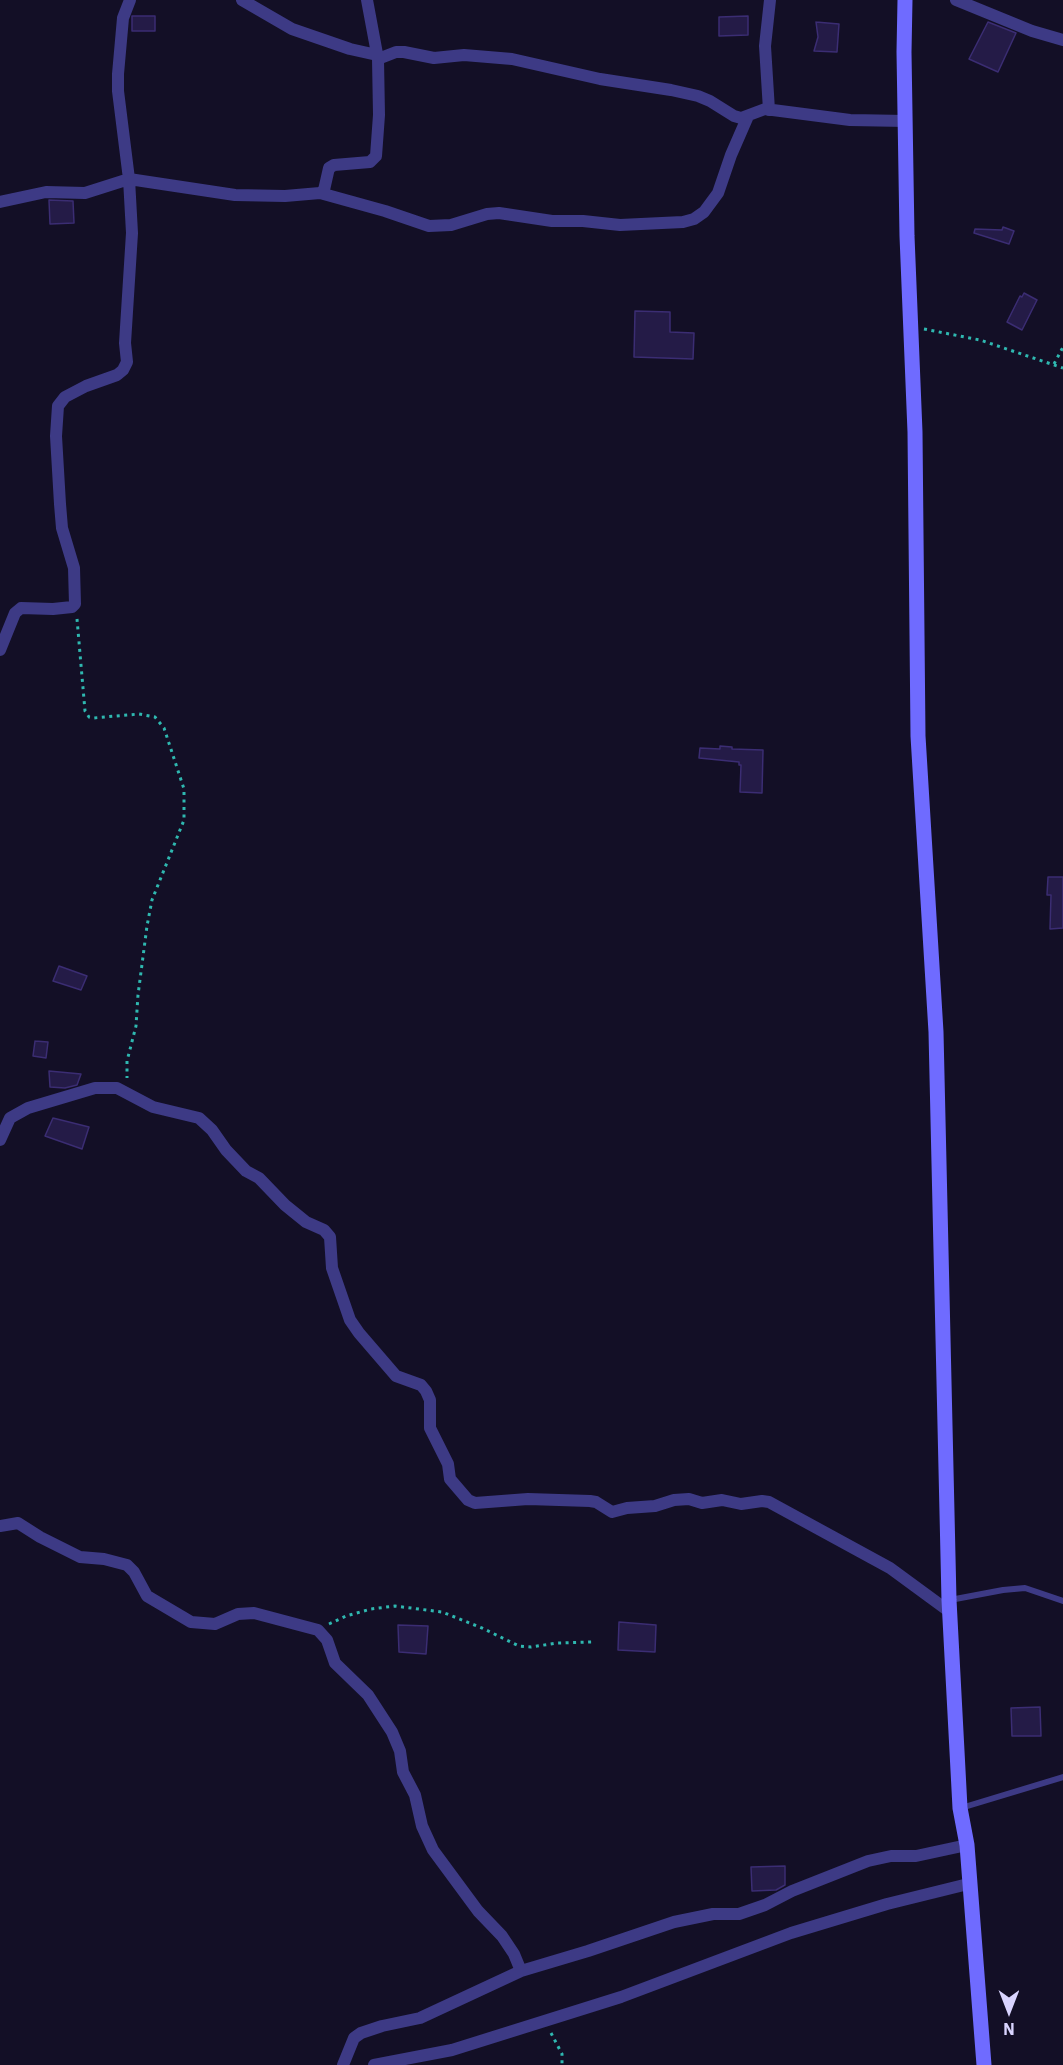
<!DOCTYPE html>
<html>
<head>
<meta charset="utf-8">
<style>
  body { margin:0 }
  #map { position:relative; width:1063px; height:2065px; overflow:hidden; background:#130f26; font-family:"IBM Plex Sans",sans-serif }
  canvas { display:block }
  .north { position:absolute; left:979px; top:1981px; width:60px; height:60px; -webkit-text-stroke:4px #130f26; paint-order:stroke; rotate:180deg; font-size:16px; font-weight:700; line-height:24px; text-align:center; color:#d9d4ff }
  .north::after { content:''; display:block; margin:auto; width:21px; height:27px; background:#d9d4ff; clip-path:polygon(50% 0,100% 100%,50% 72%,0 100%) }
</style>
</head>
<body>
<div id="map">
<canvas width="1063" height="2065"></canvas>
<div class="north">N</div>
</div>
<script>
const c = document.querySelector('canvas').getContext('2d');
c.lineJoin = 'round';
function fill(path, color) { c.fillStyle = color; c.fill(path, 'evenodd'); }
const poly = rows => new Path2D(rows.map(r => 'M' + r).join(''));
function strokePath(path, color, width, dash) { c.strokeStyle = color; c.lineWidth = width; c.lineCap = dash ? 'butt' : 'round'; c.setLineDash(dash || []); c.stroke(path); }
const building = poly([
  [132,16,155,16,155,31,132,31,132,16],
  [748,16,748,35,719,36,719,17,748,16],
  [816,22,839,24,837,52,814,51,818,37,816,22],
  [988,22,1016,33,998,72,969,59,988,22],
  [49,200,73,201,74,223,50,224,49,200],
  [1003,227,1014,231,1009,244,974,233,975,229,1002,230,1003,227],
  [1024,293,1037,300,1022,330,1007,322,1020,296,1022,297,1024,293],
  [635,311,670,312,670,332,694,333,693,359,634,357,635,311],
  [720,746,732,747,732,749,763,750,762,793,740,792,741,765,739,765,739,762,699,758,700,748,720,749,720,746],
  [1048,877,1063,877,1063,928,1050,929,1051,895,1047,895,1048,877],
  [59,966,87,976,81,990,53,981,59,966],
  [35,1041,48,1042,46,1058,33,1056,35,1041],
  [49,1071,81,1074,77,1085,65,1088,50,1087,49,1071],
  [53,1118,89,1127,82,1149,45,1136,53,1118],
  [619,1622,656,1625,655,1652,618,1650,619,1622],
  [398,1625,428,1626,426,1654,399,1652,398,1625],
  [1040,1707,1041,1736,1012,1736,1011,1708,1040,1707],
  [785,1866,785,1885,776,1890,752,1891,751,1867,785,1866]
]);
fill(building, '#241b47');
strokePath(building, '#3b2d73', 1.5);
strokePath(poly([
  [924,329,980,340,1063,368],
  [1054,364,1063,347],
  [77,619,85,711,89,717,93,718,139,714,155,717,164,728,184,789,184,820,152,900,147,926,138,995,136,1026,127,1061,127,1078],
  [329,1624,346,1616,371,1609,395,1606,442,1612,482,1628,519,1646,531,1647,557,1643,592,1642],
  [551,2033,562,2054,562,2065]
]), '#2fb8b0', 3, [3, 4.5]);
strokePath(poly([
  [950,1600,1003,1590,1025,1588,1063,1601],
  [961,1808,1063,1777]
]), '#3d3a85', 6);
strokePath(poly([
  [242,0,292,29,350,49,377,55],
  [956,0,1032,31,1063,40],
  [378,59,396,52,404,52,434,58,464,55,512,59,600,79,671,90,698,96,710,101,734,116,741,118,765,109,850,120,906,121],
  [769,110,765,46,770,0],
  [320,193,385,211,429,226,451,225,487,214,499,213,552,221,583,221,620,225,683,222,694,219,704,212,718,193,731,155,748,116],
  [0,202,46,192,85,193,129,179,235,195,285,196,320,193,324,190,329,168,334,165,370,162,376,156,379,115,378,59,367,0],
  [0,650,15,613,21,608,53,609,72,607,75,604,74,568,62,528,60,504,56,436,58,406,65,397,86,386,117,375,123,370,127,362,125,343,132,233,129,179,118,91,118,74,123,18,130,0],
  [0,1140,10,1118,28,1108,95,1088,117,1088,153,1107,199,1118,212,1130,226,1150,246,1171,259,1178,285,1205,306,1222,324,1230,330,1237,332,1268,350,1320,359,1333,396,1376,421,1385,426,1391,430,1400,430,1428,448,1464,450,1479,468,1500,475,1503,528,1499,590,1501,596,1502,612,1512,627,1508,655,1506,674,1500,689,1499,702,1503,722,1500,741,1504,762,1501,769,1502,890,1568,950,1612],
  [0,1526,18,1523,40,1537,80,1557,104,1559,127,1565,134,1572,147,1596,191,1622,215,1624,238,1614,254,1613,318,1630,327,1640,335,1663,368,1695,392,1732,400,1751,403,1772,415,1795,422,1826,433,1850,478,1911,502,1936,514,1954,521,1971],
  [343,2065,354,2038,361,2033,382,2026,420,2018,521,1971,588,1951,674,1922,713,1914,739,1914,765,1905,792,1891,868,1861,891,1856,916,1856,967,1845],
  [374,2065,452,2050,621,1997,791,1933,887,1904,968,1884]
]), '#3d3a85', 12);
strokePath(poly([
  [905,0,904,52,907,236,915,432,918,736,936,1032,949,1600,960,1808,967,1845,984,2065]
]), '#6f6bff', 15);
</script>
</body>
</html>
